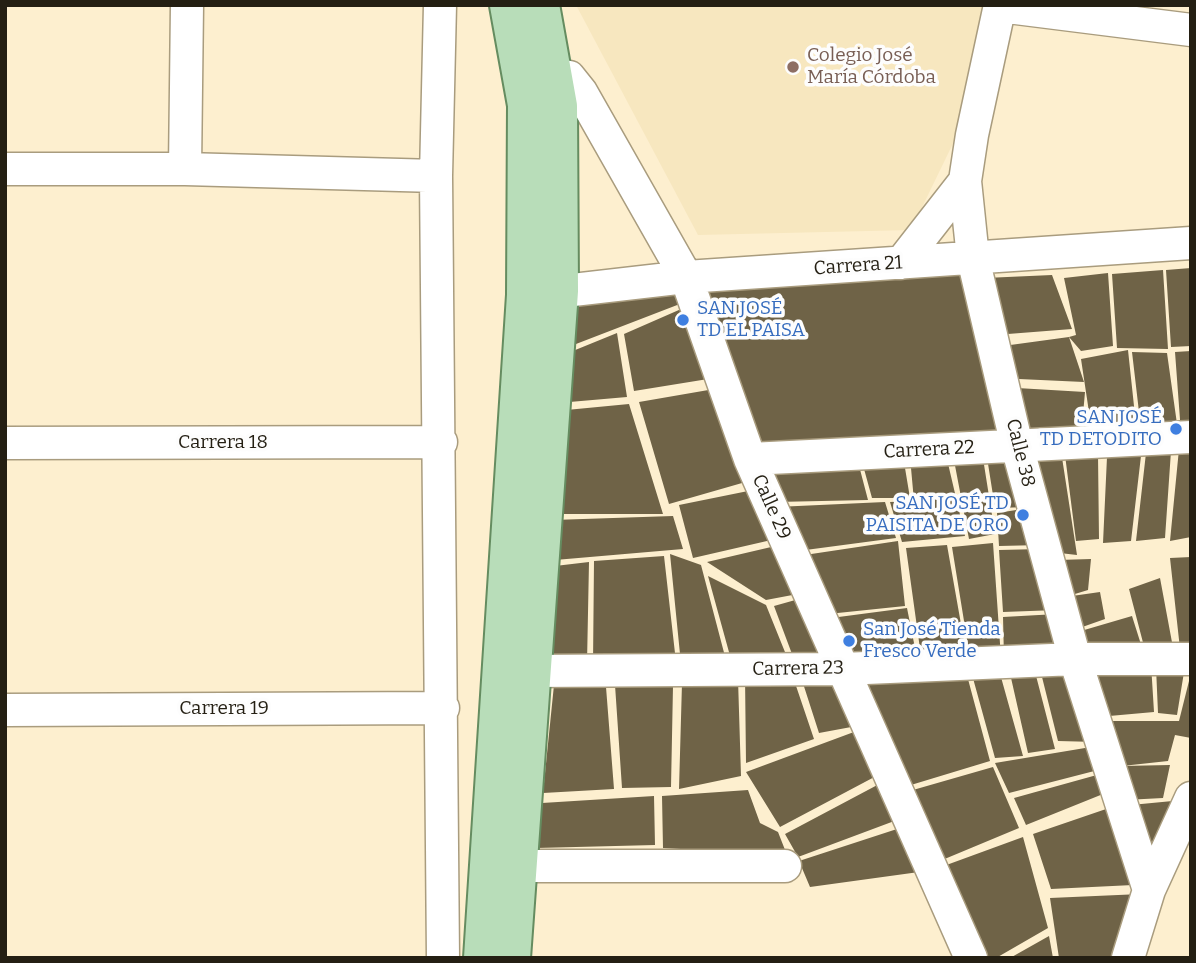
<!DOCTYPE html>
<html>
<head>
<meta charset="utf-8">
<style>
  body { margin:0 }
  #map { position:relative; width:1196px; height:963px; overflow:hidden; background:#fdefcf; font-family:Bitter,serif }
  canvas { display:block }
  .frame { position:absolute; inset:0; border:7px solid #241f13; pointer-events:none }
</style>
</head>
<body>
<div id="map">
<canvas width="1196" height="963"></canvas>
<div class="frame"></div>
</div>
<script>
const c = document.querySelector('canvas').getContext('2d');
c.lineJoin = 'round';
function fill(path, color) { c.fillStyle = color; c.fill(path, 'evenodd'); }
const poly = rows => new Path2D(rows.map(r => 'M' + r).join(''));
function strokePath(path, color, width, dash) { c.strokeStyle = color; c.lineWidth = width; c.lineCap = dash ? 'butt' : 'round'; c.setLineDash(dash || []); c.stroke(path); }
function drawText(font, color, halo, rows, align = 'center') {
  c.font = font + ' Bitter,serif'; c.lineWidth = 7; c.setLineDash([]); c.textBaseline = 'middle'; c.strokeStyle = halo; c.fillStyle = color; for (const [text, x, y, turn = 0] of rows) {
    c.save(); c.translate(x, y); c.rotate((+turn || 0) * Math.PI / 180); c.textAlign = isNaN(turn) ? turn : align; if (halo) c.strokeText(text, 0, 0); c.fillText(text, 0, 0); c.restore();
  }
}
fill(poly([
  [576,5,995,5,961,127,911,230,698,235]
]), '#f7e7bf');
fill(poly([
  [1191,268,1191,346,1171,347,1166,270],
  [1163,270,1168,349,1117,348,1112,274],
  [960,271,1004,436,755,444,704,288],
  [1108,273,1113,346,1081,351,1069,337,1076,335,1064,278],
  [1052,275,1072,329,995,335,985,278],
  [679,283,685,302,563,349,566,296],
  [688,306,708,379,634,391,624,334],
  [617,333,627,397,558,403,563,355],
  [1069,337,1084,382,1019,379,1003,346],
  [1128,350,1137,434,1092,432,1081,359],
  [1191,351,1191,432,1181,433,1175,352],
  [1132,352,1167,353,1178,431,1141,429],
  [720,388,749,481,669,504,639,402],
  [1017,388,1085,392,1081,437,1030,435],
  [629,404,663,514,553,514,556,411],
  [1191,448,1191,537,1170,541,1179,449],
  [986,451,1013,452,1030,507,995,508],
  [1061,451,1077,555,1051,552,1023,453],
  [1171,451,1165,538,1136,541,1146,453],
  [982,452,995,534,969,539,953,455],
  [946,455,965,536,902,542,890,502,914,501,910,457],
  [1065,455,1098,455,1099,539,1076,541],
  [903,456,910,498,872,498,861,458],
  [1141,456,1131,541,1103,543,1107,457],
  [857,458,868,500,775,502,756,463],
  [758,489,780,538,693,558,679,505],
  [885,502,896,538,798,551,776,507],
  [1029,508,1041,545,999,546,997,513],
  [673,516,683,549,555,560,553,520],
  [898,541,905,606,828,614,798,556],
  [993,543,1001,658,970,658,952,547],
  [784,544,803,593,766,600,707,562],
  [947,545,967,658,921,656,906,548],
  [1041,549,1057,610,1003,612,999,550],
  [670,554,701,565,727,664,681,664],
  [664,556,676,662,593,664,594,561],
  [1191,557,1191,654,1181,658,1170,558],
  [1091,559,1088,590,1065,597,1058,560],
  [589,562,587,663,541,664,555,566],
  [708,576,766,605,789,662,732,663],
  [1160,578,1174,653,1146,654,1129,589],
  [1100,592,1105,619,1071,631,1065,597],
  [806,597,830,659,795,662,774,606],
  [907,608,917,658,850,658,831,618],
  [1057,614,1070,655,1004,658,1003,617],
  [1132,616,1144,654,1079,656,1074,633],
  [1151,664,1154,712,1098,717,1086,666],
  [1073,665,1097,742,1058,741,1040,669],
  [1185,666,1177,715,1158,713,1156,667],
  [965,668,990,761,901,788,854,674],
  [1034,668,1055,749,1028,753,1009,669],
  [999,670,1023,756,995,758,971,671],
  [1191,673,1191,738,1175,735,1168,761,1122,766,1170,765,1163,798,1125,800,1104,721,1179,721],
  [800,674,839,674,862,725,819,733],
  [745,676,793,677,814,739,746,763],
  [738,679,741,776,679,789,682,683],
  [554,685,606,687,614,789,543,793],
  [615,685,673,686,671,787,622,788],
  [862,729,880,774,780,827,746,772],
  [1097,746,1106,768,1009,793,995,763],
  [993,767,1019,828,935,863,906,792],
  [1104,773,1108,792,1026,825,1014,798],
  [883,782,897,820,798,857,785,834],
  [748,790,760,823,778,832,787,855,663,848,662,796],
  [654,796,655,845,536,848,542,803],
  [1183,800,1150,878,1131,805],
  [1109,808,1133,885,1051,889,1033,834],
  [897,829,919,872,810,887,799,861],
  [1023,837,1048,928,996,958,979,958,941,867],
  [1141,894,1120,958,1059,958,1050,898],
  [1049,936,1053,958,1010,958]
]), '#6f6347');
const minor = poly([
  [440,5,436,176,443,958],
  [1000,5,972,135,965,181,973,258,1017,446,1075,659,1149,890],
  [1000,6,1191,30],
  [533,73,569,77,581,92,686,277,750,459,971,958],
  [5,169,185,169,436,176],
  [185,169,187,5],
  [901,263,965,181],
  [538,294,686,277,1191,243],
  [5,443,441,442],
  [750,459,1191,437],
  [531,671,843,669,1075,659,1191,659],
  [5,710,443,708],
  [518,866,785,866],
  [1128,958,1149,890,1191,798]
]);
const major = poly([
  [483,958,526,295,527,105,509,5],
  [511,958,559,291,558,106,540,5]
]);
strokePath(minor, '#a99c7e', 35);
strokePath(major, '#658c60', 42);
strokePath(minor, '#fff', 32);
strokePath(major, '#b8ddb9', 38);
for (const [x, y, r, color] of [
  [793,67,7,"#8d6e63"],
  [683,320,7,"#3f7fe0"],
  [1176,429,7,"#3f7fe0"],
  [1023,515,7,"#3f7fe0"],
  [849,641,7,"#3f7fe0"]
]) { const dot = new Path2D(); dot.arc(x, y, r, 0, 2 * Math.PI); c.fillStyle = color; c.fill(dot); strokePath(dot, '#fdfdfd', 2.5); }
drawText('19px', '#785e54', '#fdfdfd', [
  ["Colegio José",807,56],
  ["María Córdoba",807,78]
], 'left');
drawText('19px', '#241f13', '#fdfdfd', [
  ["Carrera 21",858,266,-4],
  ["Carrera 18",223,443],
  ["Carrera 22",929,450,-3],
  ["Calle 38",1020,453,76],
  ["Calle 29",771,507,66],
  ["Carrera 23",798,669,-1],
  ["Carrera 19",224,709]
]);
drawText('19px', '#366cbe', '#fdfdfd', [
  ["SAN JOSÉ",697,309],
  ["TD EL PAISA",697,331],
  ["SAN JOSÉ",1162,418,"right"],
  ["TD DETODITO",1162,440,"right"],
  ["SAN JOSÉ TD",1009,504,"right"],
  ["PAISITA DE ORO",1009,526,"right"],
  ["San José Tienda",863,630],
  ["Fresco Verde",863,652]
], 'left');
</script>
</body>
</html>
